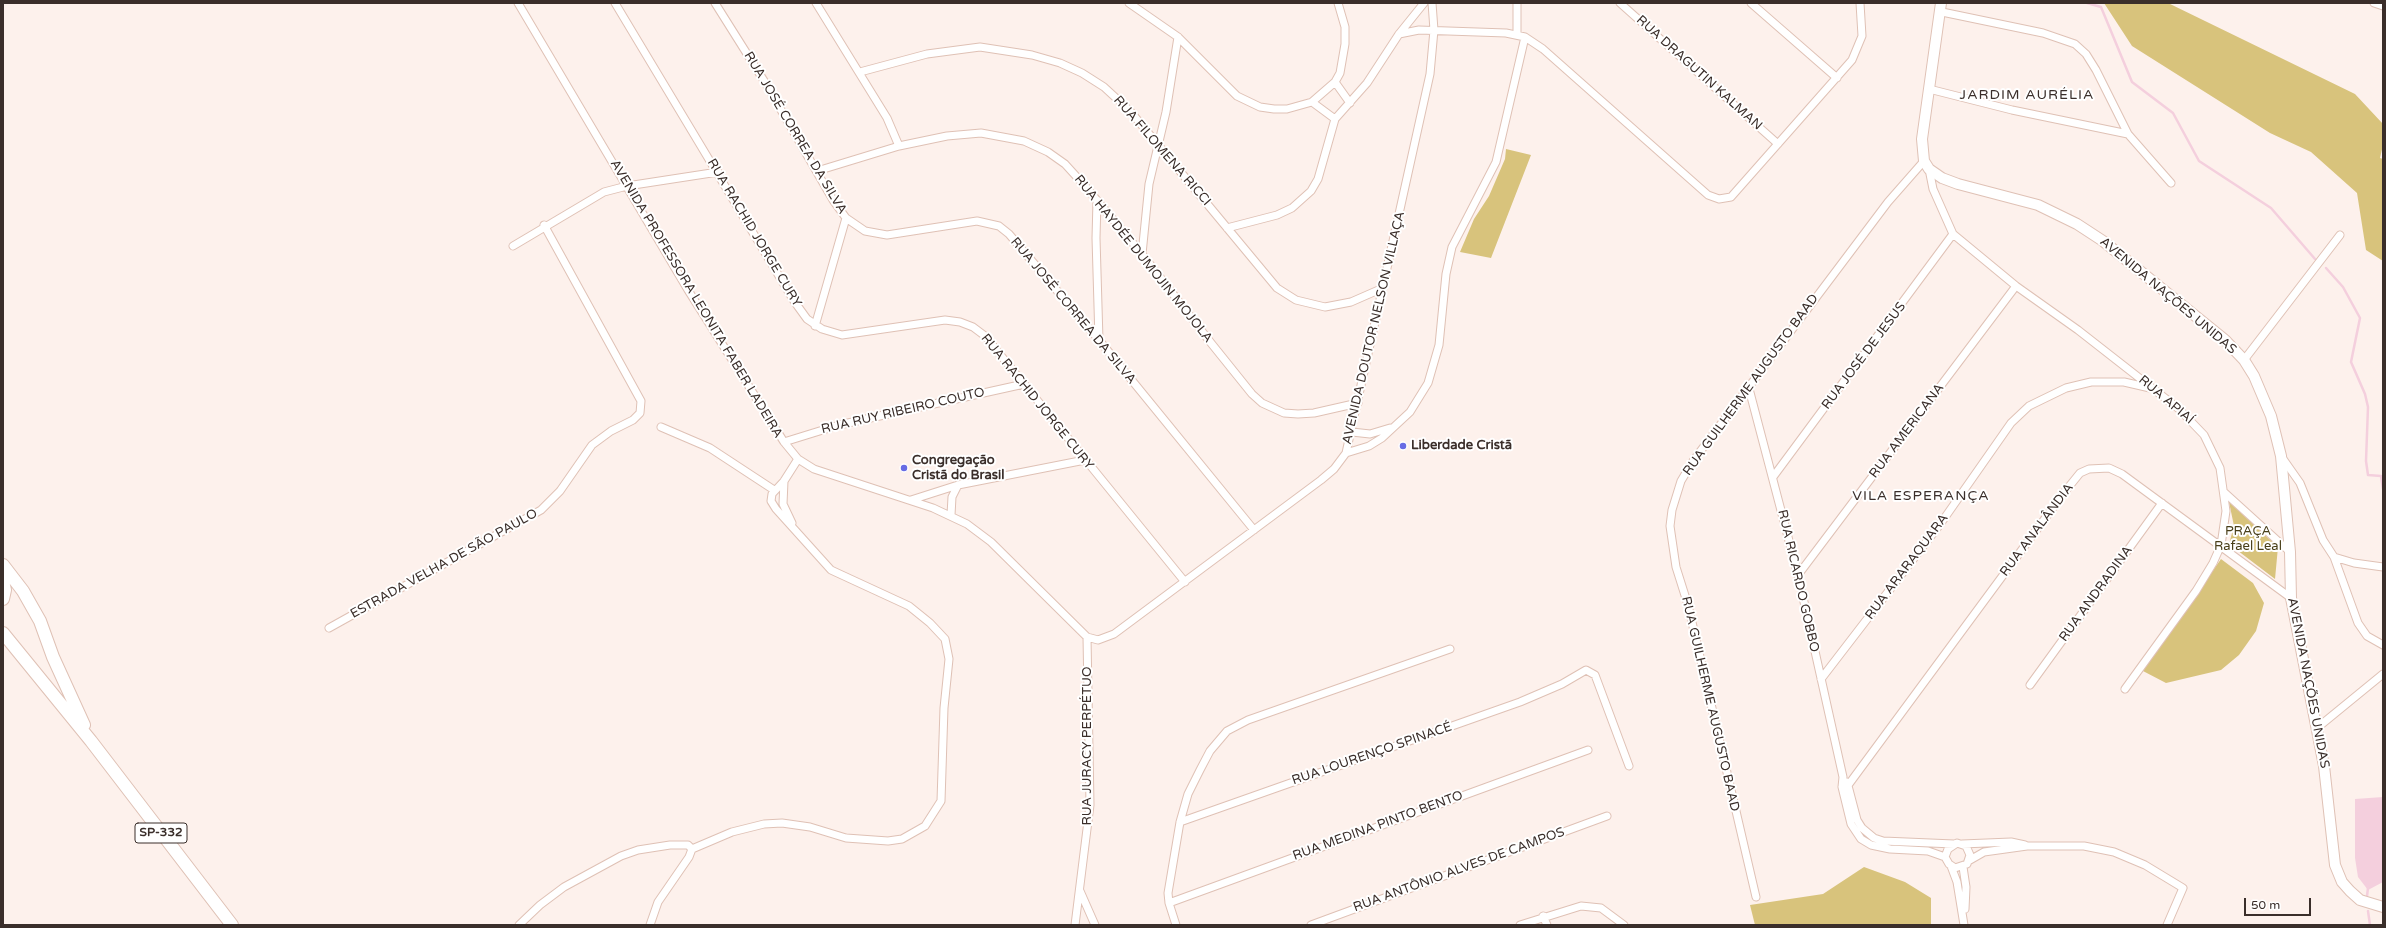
<!DOCTYPE html>
<html>
<head>
<meta charset="utf-8">
<style>
  body { margin:0 }
  #map { position:relative; width:2386px; height:928px; overflow:hidden; background:#fdf1ec; font-family:"Varela Round",sans-serif }
  canvas { display:block }
  .frame { position:absolute; inset:0; border:4px solid #3a2e2a; pointer-events:none }
  .scale { position:absolute; left:2244px; top:898px; width:67px; height:18px; box-sizing:border-box; border:2px solid #3a2e2a; border-top:0; padding-left:5px; font-size:12px; line-height:14px; white-space:nowrap; color:#3a2e2a; -webkit-text-stroke:3px #fff; paint-order:stroke }
</style>
</head>
<body>
<div id="map">
<canvas width="2386" height="928"></canvas>
<div class="frame"></div>
<div class="scale">50 m</div>
</div>
<script>
const c = document.querySelector('canvas').getContext('2d');
c.lineJoin = 'round';
function fill(path, color) { c.fillStyle = color; c.fill(path, 'evenodd'); }
const poly = rows => new Path2D(rows.map(r => 'M' + r).join(''));
function strokePath(path, color, width, dash) { c.strokeStyle = color; c.lineWidth = width; c.lineCap = dash ? 'butt' : 'round'; c.setLineDash(dash || []); c.stroke(path); }
function drawText(font, color, halo, rows, align = 'center') {
  c.font = font + ' "Varela Round",sans-serif'; c.lineWidth = 4; c.setLineDash([]); c.textBaseline = 'middle'; c.strokeStyle = halo; c.fillStyle = color; for (const [text, x, y, turn = 0] of rows) {
    c.save(); c.translate(x, y); c.rotate((+turn || 0) * Math.PI / 180); c.textAlign = isNaN(turn) ? turn : align; if (halo) c.strokeText(text, 0, 0); c.fillText(text, 0, 0); c.restore();
  }
}
fill(poly([
  [2104,3,2168,3,2355,94,2383,124,2383,145,2380,158,2383,159,2383,261,2366,250,2357,193,2311,152,2270,133,2132,46],
  [1506,149,1531,155,1491,258,1460,252,1474,219,1489,196,1505,159],
  [2229,502,2278,547,2275,579,2229,544,2234,526],
  [2221,559,2253,583,2264,603,2256,631,2239,655,2221,670,2166,683,2143,671],
  [1864,867,1905,882,1931,898,1931,925,1755,925,1750,905,1823,894]
]), '#d8c37c');
fill(poly([
  [2383,797,2383,882,2368,890,2358,877,2355,858,2355,799]
]), '#f4cfdd');
strokePath(poly([
  [2087,3,2101,7,2132,82,2173,113,2199,161,2271,208,2315,259],
  [2326,268,2343,287,2360,318,2351,362,2365,394,2368,407,2366,461,2368,475,2381,476,2383,489],
  [2367,896,2368,888],
  [2368,911,2370,925]
]), '#f4cfdd', 2.5);
const street = poly([
  [518,3,688,290,784,442,798,459,814,469,933,508,967,524,991,542,1087,637,1098,640,1114,634,1321,480,1334,469,1346,453,1430,74,1434,30,1432,3],
  [615,3,794,301,807,319,822,329,842,335,945,320,960,322,973,327,985,336,1185,582],
  [715,3,766,84,833,200,846,218,865,231,887,235,977,221,999,226,1009,234,1099,340,1254,530],
  [816,3,887,118,899,146],
  [1129,3,1178,37,1237,96,1260,107,1274,109,1287,109,1312,102,1335,82,1340,73,1345,44,1345,27,1338,3],
  [1620,3,1778,144],
  [1751,3,1837,78],
  [2374,3,2383,6],
  [1942,12,2043,33,2075,44,2086,54,2096,70,2128,134],
  [1399,34,1419,30,1506,33,1525,37,1543,49,1708,195,1719,199,1731,197,1852,60,1862,36,1860,3],
  [1517,34,1517,3],
  [860,72,927,54,980,47,1032,55,1060,63,1082,73,1104,87,1130,111,1277,288,1296,300,1325,307,1351,302,1383,288],
  [1335,82,1350,103],
  [1929,89,2012,110,2128,134,2171,183],
  [1312,102,1335,119],
  [1929,169,1933,189,1953,234,2016,286,2078,330,2179,409,2204,435,2220,468,2226,511,2221,545,2213,563,2196,591,2125,689],
  [817,171,899,146,947,136,981,133,1024,141,1048,152,1065,164,1085,186,1142,254,1211,343,1252,394,1262,403,1284,413,1298,414,1314,413,1358,403],
  [1097,200,1096,238,1099,340],
  [1227,228,1277,215,1292,208,1311,191,1318,179,1335,119,1367,83,1399,34,1424,3],
  [513,246,604,192,627,186,718,172],
  [1142,254,1149,184,1166,112,1178,37],
  [815,326,846,218],
  [2244,360,2340,235],
  [1748,385,1798,575,1843,777,1842,787,1851,824,1861,839,1871,845,1890,849,1928,851,1945,857,1949,864,1955,868,1967,864,1970,855,1966,846,1957,843,1948,849,1945,857],
  [661,427,710,448,774,490],
  [1352,432,1370,434,1390,428],
  [784,442,839,425,1024,384],
  [1346,453,1369,446,1382,438,1410,412,1428,383,1439,345,1446,274,1452,247,1496,162,1525,37],
  [2281,456,2300,483,2323,540,2334,557,2358,623,2367,636,2383,645],
  [1773,477,1953,234],
  [784,481,783,504,792,523],
  [2225,493,2290,552],
  [911,500,958,485,1085,460],
  [951,515,952,497,958,485],
  [2334,557,2354,563,2383,567],
  [1798,575,2016,286],
  [329,628,541,510,560,491,592,445,611,431,633,420,640,413,641,401,544,225],
  [1821,679,1941,523,2011,423,2029,406,2066,388,2091,382,2124,382,2150,388],
  [2030,685,2162,503],
  [2317,728,2383,674],
  [1847,782,1857,820,1862,828,1874,838,1883,841,1954,844],
  [1842,787,1849,784,2063,494,2080,473,2089,469,2109,468,2122,474,2291,598],
  [1180,822,1520,702,1562,684,1586,670,1595,675,1629,766],
  [1962,844,2011,842,2025,845],
  [692,849,732,832,764,824,782,823,810,827,846,838,888,841,902,839,925,826,941,801,944,708,949,659,945,639,930,623,909,606,831,570,776,509,771,501,772,494,784,481,798,459],
  [1970,860,1984,852,2027,846,2084,846,2114,852,2145,865,2183,888,2167,925],
  [1951,866,1957,882,1964,925],
  [1963,867,1966,887,1965,909],
  [1080,891,1095,925],
  [1756,897,1688,605,1676,567,1670,526,1672,510,1681,481,1693,461,1888,202,1924,161],
  [1169,903,1588,750],
  [1543,916,1547,925],
  [519,925,540,905,564,887,621,856,638,850,670,845,688,845,692,849],
  [650,925,658,902,689,857,692,849],
  [1075,925,1090,805,1087,637],
  [1176,925,1169,903,1168,893,1180,822,1188,794,1200,770,1210,751,1227,731,1248,720,1450,649],
  [1311,925,1607,816],
  [1520,925,1581,906,1601,908,1624,925]
]);
const secondary = poly([
  [1941,3,1922,139,1924,161,1929,169,1942,178,1958,184,2038,205,2077,224,2103,241,2225,340,2244,360,2254,376,2271,416,2281,456,2290,552,2291,598,2324,766,2335,865,2342,882,2350,891,2360,900,2383,907]
]);
const primary = poly([
  [3,565,23,591,40,621,53,657,84,725],
  [3,581,5,590,3,599],
  [3,633,91,741,232,925]
]);
strokePath(street, '#dfc1b5', 9);
strokePath(secondary, '#dfc1b5', 12);
strokePath(primary, '#dfc1b5', 14);
strokePath(street, '#fff', 7);
strokePath(secondary, '#fff', 10);
strokePath(primary, '#fff', 12);
for (const [x, y, r, color] of [
  [1403,446,4,"#676be4"],
  [904,468,4,"#676be4"]
]) { const dot = new Path2D(); dot.arc(x, y, r, 0, 2 * Math.PI); c.fillStyle = color; c.fill(dot); strokePath(dot, '#fff', 1.5); }
for (const [x, y, w] of [
  [161,833,52]
]) { const box = new Path2D(); box.roundRect(x - w / 2, y - 10, w, 20, 3); c.fillStyle = '#fff'; c.fill(box); strokePath(box, '#3a2e2a', 1); }
drawText('bold 12px', '#3a2e2a', null, [
  ["SP-332",161,833]
]);
drawText('13px', '#3a2e2a', '#fff', [
  ["RUA DRAGUTIN KALMAN",1699,73,42],
  ["RUA JOSÉ CORREA DA SILVA",795,133,59],
  ["RUA FILOMENA RICCI",1162,151,49],
  ["RUA RACHID JORGE CURY",754,233,59],
  ["RUA HAYDÉE DUMOJIN MOJOLA",1143,259,51],
  ["AVENIDA NAÇÕES UNIDAS",2168,296,40],
  ["AVENIDA PROFESSORA LEONITA FABER LADEIRA",696,299,59],
  ["RUA JOSÉ CORREA DA SILVA",1073,311,50],
  ["AVENIDA DOUTOR NELSON VILLAÇA",1374,328,-77],
  ["RUA JOSÉ DE JESUS",1864,356,-53],
  ["RUA GUILHERME AUGUSTO BAAD",1751,385,-54],
  ["RUA APIAÍ",2166,400,40],
  ["RUA RACHID JORGE CURY",1037,402,51],
  ["RUA RUY RIBEIRO COUTO",903,411,-13],
  ["RUA AMERICANA",1907,431,-53],
  ["RUA ANALÂNDIA",2037,530,-53],
  ["ESTRADA VELHA DE SÃO PAULO",444,564,-29],
  ["RUA ARARAQUARA",1907,567,-53],
  ["RUA RICARDO GOBBO",1798,581,77],
  ["RUA ANDRADINA",2096,594,-54],
  ["AVENIDA NAÇÕES UNIDAS",2308,683,79],
  ["RUA GUILHERME AUGUSTO BAAD",1710,704,77],
  ["RUA JURACY PERPÉTUO",1088,746,-90],
  ["RUA LOURENÇO SPINACÉ",1372,754,-19],
  ["RUA MEDINA PINTO BENTO",1378,826,-20],
  ["RUA ANTÔNIO ALVES DE CAMPOS",1459,870,-20]
]);
drawText('bold 13px', '#3a2e2a', '#fff', [
  ["Liberdade Cristã",1411,446],
  ["Congregação",912,461],
  ["Cristã do Brasil",912,476]
], 'left');
drawText('13px', '#483e18', '#fff', [
  ["PRAÇA",2248,532],
  ["Rafael Leal",2248,547]
]);
c.letterSpacing = '1px';
drawText('14px', '#3a2e2a', '#fff', [
  ["JARDIM AURÉLIA",2027,95],
  ["VILA ESPERANÇA",1921,496]
]);
c.letterSpacing = '0px';
</script>
</body>
</html>
